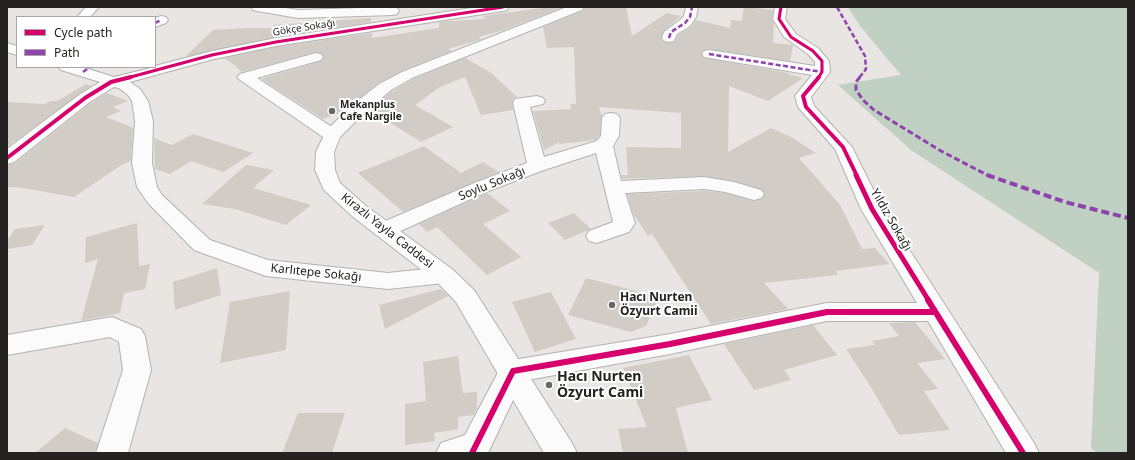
<!DOCTYPE html>
<html>
<head>
<meta charset="utf-8">
<style>
  body { margin:0 }
  #map { position:relative; width:1135px; height:460px; overflow:hidden; background:#e8e5e2; font-family:"Noto Sans",sans-serif }
  canvas { display:block }
  .frame { position:absolute; inset:0; border:8px solid #252321; pointer-events:none }
  .legend { position:absolute; left:16px; top:16px; width:140px; height:52px; box-sizing:border-box; background:#fff; border:1px solid #a8a7a6; margin:0; padding:5px 7px; list-style:none; font-size:12px; color:#252321 }
  .legend li { display:flex; align-items:center; gap:8px; height:20px }
  .legend b { width:20px; border:1px solid #a8a7a6 }
</style>
</head>
<body>
<div id="map">
<canvas width="1135" height="460"></canvas>
<div class="frame"></div>
<ul class="legend">
<li><b style="height:5px;background:#d6006c"></b>Cycle path</li>
<li><b style="height:5px;background:#8e44ad"></b>Path</li>
</ul>
</div>
<script>
const c = document.querySelector('canvas').getContext('2d');
c.lineJoin = 'round';
function fill(path, color) { c.fillStyle = color; c.fill(path, 'evenodd'); }
const poly = rows => new Path2D(rows.map(r => 'M' + r).join(''));
function strokePath(path, color, width, dash) { c.strokeStyle = color; c.lineWidth = width; c.lineCap = dash ? 'butt' : 'round'; c.setLineDash(dash || []); c.stroke(path); }
function drawText(font, color, halo, rows, align = 'center') {
  c.font = font + ' "Noto Sans",sans-serif'; c.lineWidth = 4; c.setLineDash([]); c.textBaseline = 'middle'; c.strokeStyle = halo; c.fillStyle = color; for (const [text, x, y, turn = 0] of rows) {
    c.save(); c.translate(x, y); c.rotate((+turn || 0) * Math.PI / 180); c.textAlign = isNaN(turn) ? turn : align; if (halo) c.strokeText(text, 0, 0); c.fillText(text, 0, 0); c.restore();
  }
}
fill(poly([
  [848,7,1128,7,1128,453,1097,453,1091,448,1099,273,911,150,838,85,901,75,860,26]
]), '#c0d0c2');
fill(poly([
  [549,7,563,7,501,31,478,37,482,39,448,49,452,51,401,71,378,83,344,111,323,119,261,79,321,61,324,56,321,53,316,52,241,72,236,66,225,59,219,59,276,47,372,33,372,38,399,34,439,28,439,22,485,19,483,16],
  [585,7,626,7,632,36,667,13,681,16,663,32,661,39,664,42,669,43,675,42,678,35,691,27,696,20,730,28,731,20,742,21,744,7,773,10,772,19,774,23,773,43,793,45,790,61,709,49,704,50,701,53,704,58,788,73,788,74,803,78,768,101,729,86,728,152,771,128,791,137,816,153,799,158,840,205,862,249,875,248,889,264,836,271,838,275,764,283,788,309,711,324,652,234,648,236,633,213,627,194,704,191,725,193,754,201,762,199,765,193,761,189,734,181,704,176,622,179,621,175,628,175,626,147,681,148,681,113,599,107,602,116,600,135,596,140,559,144,559,142,544,150,533,111,571,109,570,104,576,104,574,47,547,48,543,27,583,11],
  [371,18,371,22,276,37,185,57,213,30,246,28,273,28,274,25],
  [465,58,490,72,517,97,514,98,512,102,513,110,481,115,465,77,440,87,415,105,453,127,421,142,370,110,392,91,413,79],
  [86,84,91,86,7,147,7,102,45,104,50,101,57,101],
  [107,93,128,101,113,107,121,111,106,117,133,128,131,161,120,166,74,197,17,187,7,187,7,165,15,163,92,102],
  [193,134,253,153,223,172,191,161,170,174,155,169,154,138,172,145],
  [424,146,461,173,483,162,499,172,403,212,358,173],
  [246,165,274,170,253,188,311,205,286,225,235,209,202,204],
  [487,193,510,211,483,224,521,257,487,275,437,227,427,232,419,224],
  [574,213,591,229,565,240,548,223],
  [137,223,139,266,150,264,145,289,124,293,120,313,81,321,98,259,85,263,86,237],
  [45,225,32,245,7,249,7,241,15,229],
  [217,268,221,295,175,310,173,282],
  [586,278,659,297,646,326,631,332,568,315],
  [441,289,448,296,385,329,379,305],
  [290,291,286,350,220,363,230,302],
  [551,292,576,339,535,352,512,302],
  [915,322,945,359,917,363,938,389,924,391,950,430,899,435,869,384,846,349,875,345,872,341,899,336,889,323],
  [813,325,837,355,784,370,791,380,754,390,724,344],
  [689,355,712,400,676,408,688,453,623,453,618,429,647,427,623,368],
  [458,356,463,393,477,392,477,408,474,415,458,417,458,429,434,433,435,441,405,445,405,404,426,401,423,362],
  [298,413,345,413,332,453,282,453],
  [65,428,98,443,95,453,35,453]
]), '#d1ccc5');
const minor = poly([
  [86,7,99,7,90,17,77,17,86,7],
  [251,7,279,7,298,10,393,7,397,8,399,11,397,14,393,15,298,18,257,11,253,10,251,7],
  [478,7,509,7,507,10,503,11,276,46,214,59,130,82,140,89,148,101,153,121,152,163,157,187,162,195,210,240,268,260,388,273,444,267,452,269,456,275,452,281,444,283,388,289,266,276,194,250,148,203,137,187,132,163,135,121,132,101,128,95,119,88,114,87,91,101,14,162,7,164,7,149,79,95,100,82,61,70,58,67,82,67,114,77,155,67,155,66,212,51,276,38,478,7],
  [686,7,698,7,696,17,690,26,677,34,674,41,669,42,664,41,662,38,664,32,680,20,684,16,686,7],
  [775,7,787,7,785,19,796,34,818,48,829,61,830,72,811,97,814,106,852,147,883,209,1034,443,1039,453,1006,453,928,321,827,321,670,354,522,381,488,453,436,453,441,443,465,435,503,363,513,360,670,334,827,303,917,303,861,209,835,149,798,107,795,96,812,75,709,58,704,57,702,54,704,51,709,50,815,66,815,62,808,54,784,37,773,19,775,7],
  [161,16,166,17,168,20,166,23,155,27,155,18,161,16],
  [7,43,17,46,17,55,7,52,7,43],
  [316,53,321,54,323,57,321,60,257,78,338,131,341,135,338,139,332,140,326,139,240,80,237,77,240,74,316,53],
  [537,96,543,98,545,101,543,104,530,107,544,157,597,141,601,136,602,118,605,114,611,113,617,114,620,118,619,136,613,146,621,181,704,177,734,182,761,190,764,194,761,198,754,200,725,192,704,189,625,193,635,223,629,232,597,243,589,241,586,236,589,231,613,222,596,153,544,170,486,192,392,235,384,237,376,235,373,230,376,225,472,184,527,163,513,103,515,99,537,96],
  [112,317,141,329,145,336,151,370,128,453,96,453,123,370,119,342,110,337,7,355,7,335,112,317]
]);
const major = poly([
  [567,7,584,7,582,10,412,78,391,90,362,115,340,137,334,152,335,170,340,183,366,206,452,269,474,290,572,443,577,453,544,453,456,302,436,281,352,216,324,190,315,170,316,152,326,131,350,107,379,84,402,72,567,7]
]);
strokePath(minor, '#b4b2b0', 2);
strokePath(major, '#b4b2b0', 2);
fill(minor, '#fcfbfb');
fill(major, '#fcfbfb');
strokePath(poly([
  [837,7,865,56,866,69,859,78],
  [155,23,161,20],
  [669,38,671,32,685,23,690,17,692,7],
  [709,54,822,72],
  [83,72,90,67]
]), '#8e44ad', 2.5, [5, 2.5]);
strokePath(poly([
  [860,77,856,82,856,90,863,100,874,110,941,151,989,176]
]), '#8e44ad', 3, [6, 3]);
strokePath(poly([
  [987,175,1065,202,1128,218]
]), '#8e44ad', 4, [8, 4]);
strokePath(poly([
  [781,7,779,19,791,37,813,51,822,61,822,72,818,78],
  [127,78,212,55,276,42,503,7]
]), '#d6006c', 3);
strokePath(poly([
  [819,77,803,96,806,107,843,147,857,176],
  [7,158,85,98,111,82,131,77]
]), '#d6006c', 4);
strokePath(poly([
  [856,175,872,209,929,301]
]), '#d6006c', 5);
strokePath(poly([
  [928,300,1023,453],
  [472,453,513,371,670,344,827,312,935,312]
]), '#d6006c', 6);
for (const [x, y, r, color] of [
  [332,111,4,"#696765"],
  [612,305,4,"#696765"],
  [549,385,4,"#696765"]
]) { const dot = new Path2D(); dot.arc(x, y, r, 0, 2 * Math.PI); c.fillStyle = color; c.fill(dot); strokePath(dot, '#fff', 1.5); }
drawText('10px', '#252321', '#fff', [
  ["Gökçe Sokağı",304,28,-9]
]);
drawText('bold 10px', '#252321', '#fff', [
  ["Mekanplus",340,105],
  ["Cafe Nargile",340,117]
], 'left');
drawText('12px', '#252321', '#fff', [
  ["Soylu Sokağı",492,184,-22],
  ["Yıldız Sokağı",891,220,60],
  ["Kirazlı Yayla Caddesi",387,231,38],
  ["Karlıtepe Sokağı",316,273,6]
]);
drawText('bold 12px', '#252321', '#fff', [
  ["Hacı Nurten",620,298],
  ["Özyurt Camii",620,312]
], 'left');
drawText('bold 14px', '#252321', '#fff', [
  ["Hacı Nurten",557,377],
  ["Özyurt Cami",557,393]
], 'left');
</script>
</body>
</html>
